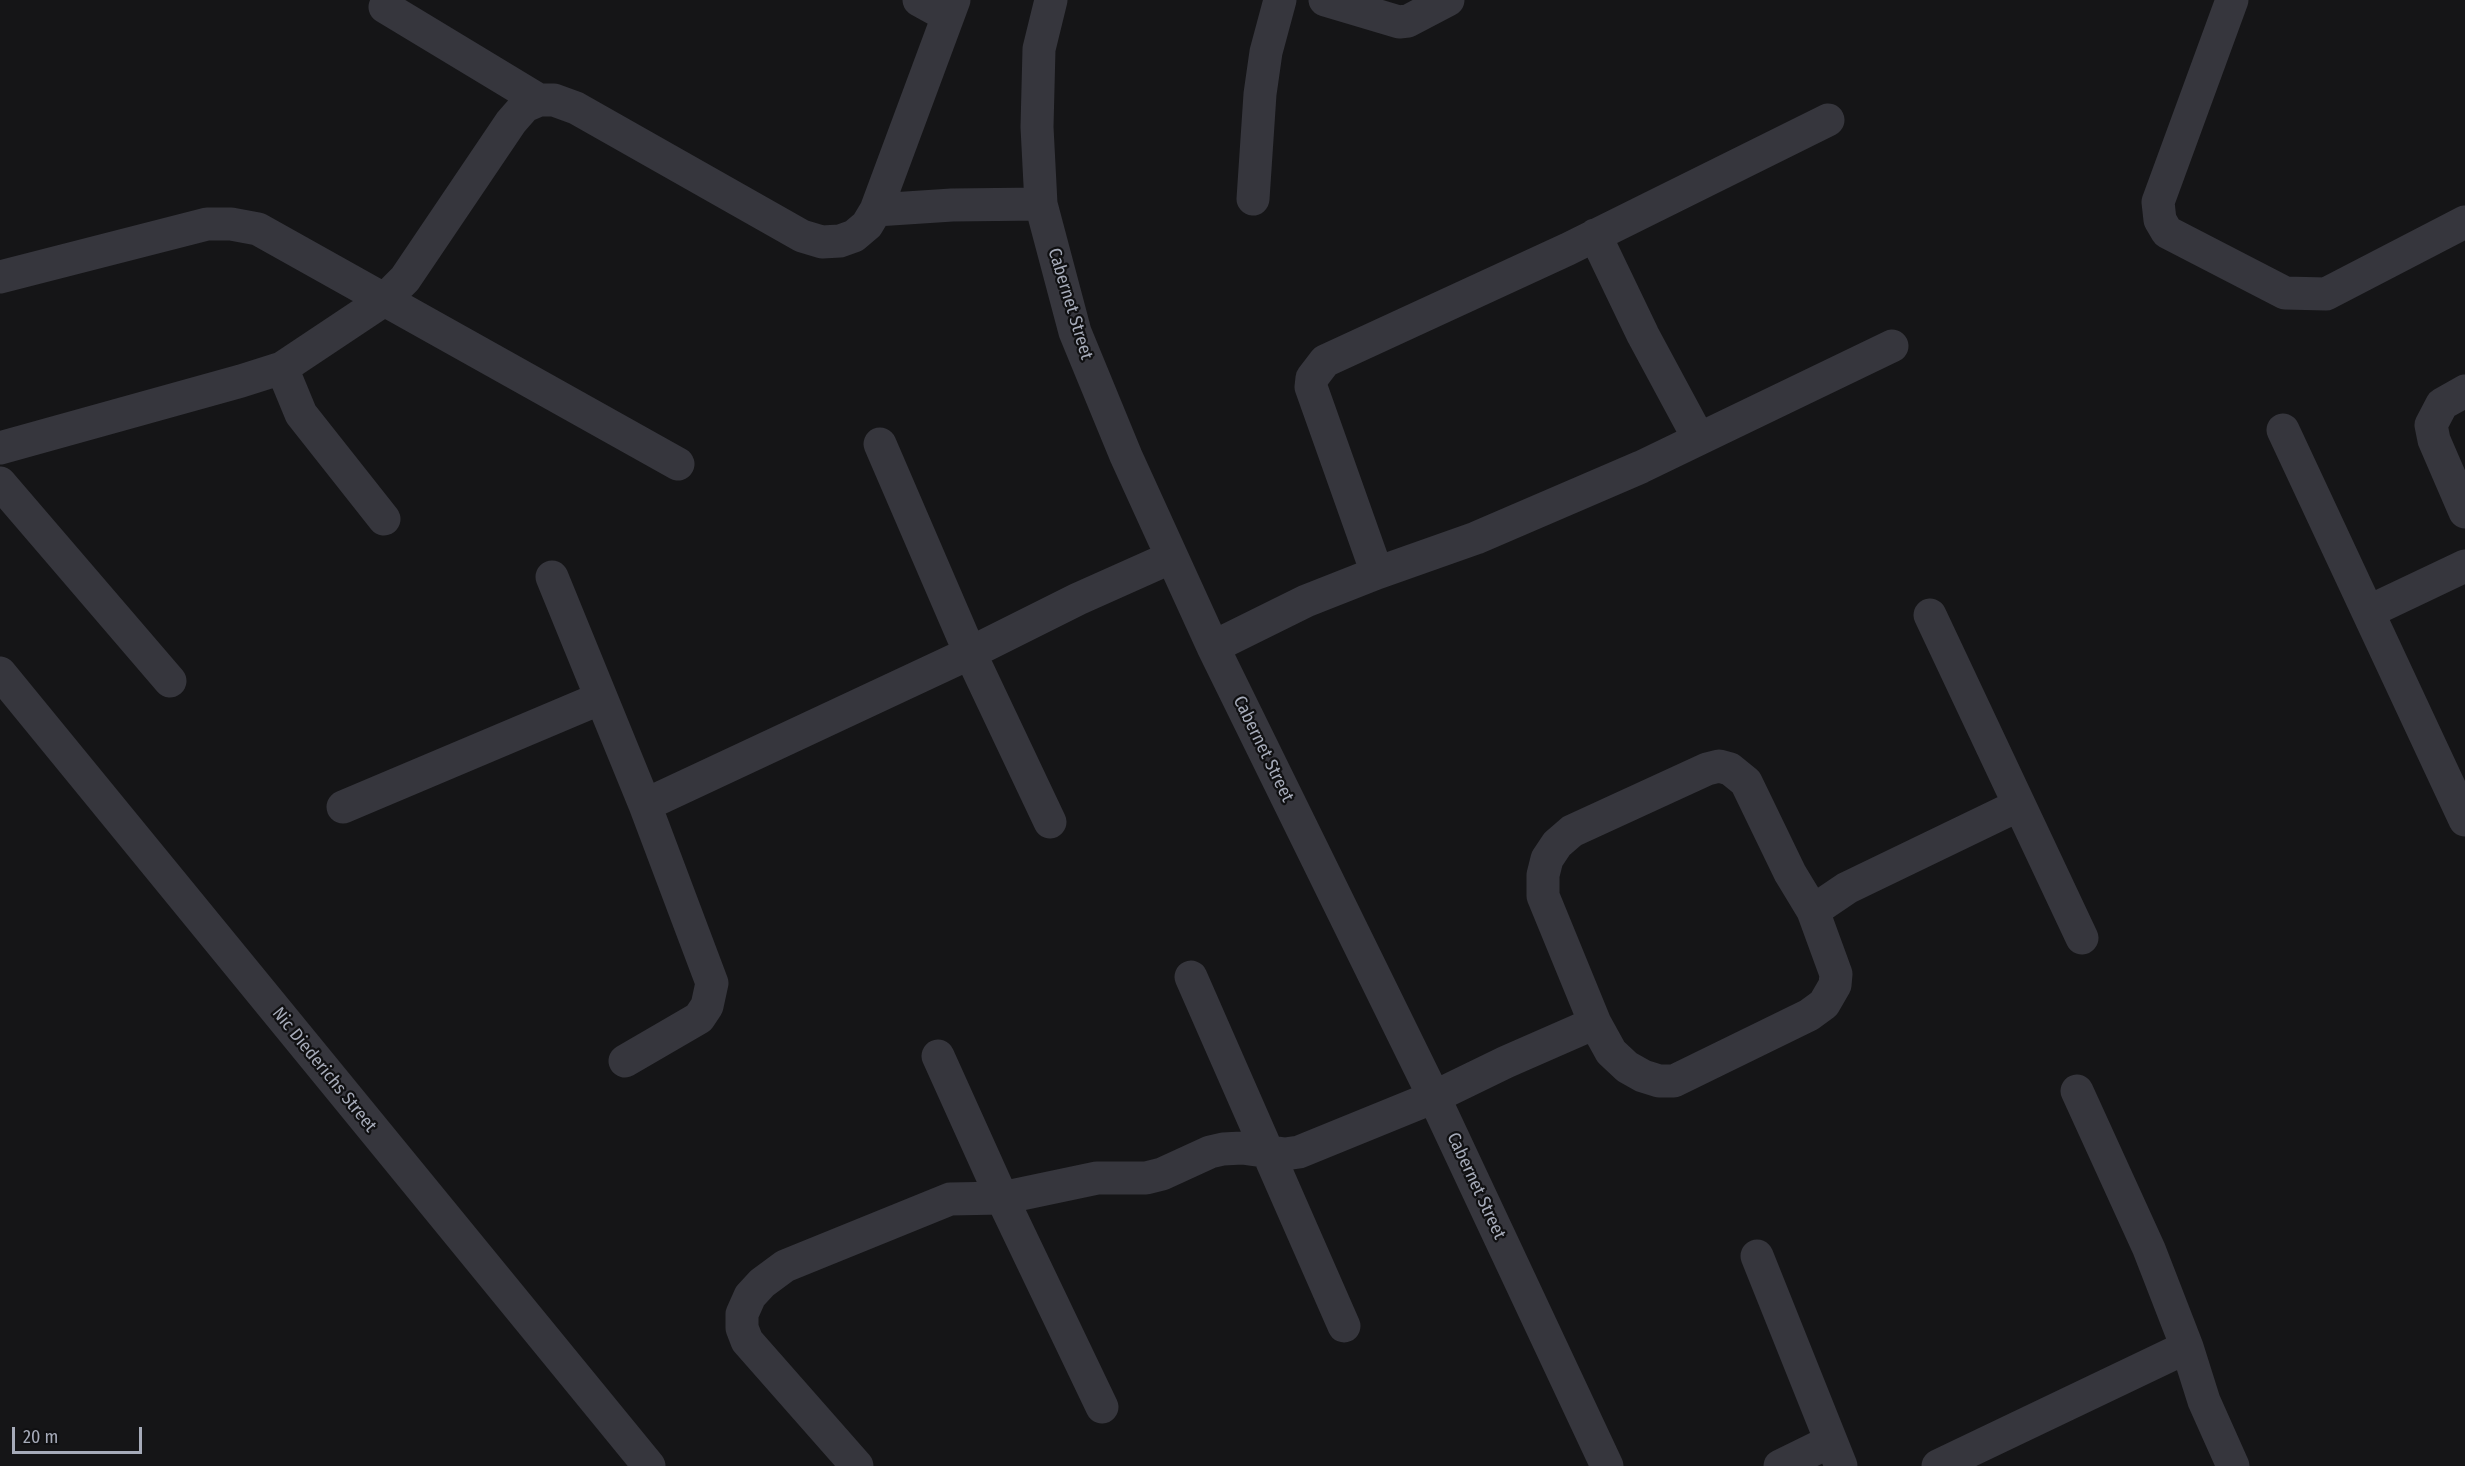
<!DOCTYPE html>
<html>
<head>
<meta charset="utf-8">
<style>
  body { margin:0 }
  #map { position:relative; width:2465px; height:1466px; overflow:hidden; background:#151517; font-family:"Fira Sans Condensed",sans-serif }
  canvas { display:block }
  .scale { position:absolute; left:12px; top:1427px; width:130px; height:27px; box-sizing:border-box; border:3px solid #a6abb9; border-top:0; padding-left:8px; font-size:18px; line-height:21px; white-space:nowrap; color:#a6abb9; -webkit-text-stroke:4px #101012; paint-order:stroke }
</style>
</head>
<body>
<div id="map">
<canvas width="2465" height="1466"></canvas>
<div class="scale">20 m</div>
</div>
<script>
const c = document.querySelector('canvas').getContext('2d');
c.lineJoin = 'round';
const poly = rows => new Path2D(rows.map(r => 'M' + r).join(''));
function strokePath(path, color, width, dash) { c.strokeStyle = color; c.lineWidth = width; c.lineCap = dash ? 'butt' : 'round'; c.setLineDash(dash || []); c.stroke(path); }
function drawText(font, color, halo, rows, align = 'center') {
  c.font = font + ' "Fira Sans Condensed",sans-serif'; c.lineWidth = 4.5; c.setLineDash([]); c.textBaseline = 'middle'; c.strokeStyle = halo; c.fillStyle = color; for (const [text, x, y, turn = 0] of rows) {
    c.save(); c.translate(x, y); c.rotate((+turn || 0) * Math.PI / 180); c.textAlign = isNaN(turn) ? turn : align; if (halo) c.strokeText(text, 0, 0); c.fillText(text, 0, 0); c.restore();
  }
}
strokePath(poly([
  [919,0,948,16],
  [1051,0,1039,49,1037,127,1041,204,1075,332,1126,456,1213,647,1434,1097,1607,1466],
  [1325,0,1399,22,1408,21,1448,0],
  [2232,0,2158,202,2160,220,2167,232,2285,293,2326,294,2465,222],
  [385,7,539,100],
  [1253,199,1260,94,1266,52,1280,0],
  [876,210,952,205,1041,204],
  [0,277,207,224,231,224,258,229,678,464],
  [282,368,301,414,384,519],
  [2465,391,2442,404,2431,425,2434,440,2465,512],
  [2283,430,2465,820],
  [1699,439,1892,346],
  [880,444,970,653,1050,822],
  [0,448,241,381,282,368,384,300,405,279,511,122,525,106,539,100,554,100,576,108,802,236,822,242,840,241,854,236,867,225,876,210,954,0],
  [0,483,170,681],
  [1377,573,1311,387,1312,378,1325,361,1568,249,1828,120],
  [552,577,645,805,712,983,707,1006,699,1018,625,1061],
  [2368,612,2465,566],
  [1930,615,2082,938],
  [1213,647,1306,601,1377,573,1476,538,1641,467,1699,439,1643,335,1595,235],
  [0,673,649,1466],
  [645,805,970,653,1078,599,1172,557],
  [343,807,601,698],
  [1191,977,1344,1326],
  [1595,1023,1543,896,1543,875,1547,859,1557,844,1572,831,1707,769,1719,766,1730,769,1746,782,1790,873,1813,911],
  [938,1056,1002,1198,1102,1407],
  [2077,1091,2149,1249,2187,1347,2204,1401,2233,1466],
  [1757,1256,1841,1466],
  [857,1466,747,1341,742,1328,742,1314,750,1296,762,1283,785,1266,950,1199,1002,1198,1097,1178,1146,1178,1162,1174,1210,1152,1223,1149,1242,1148,1285,1154,1299,1152,1434,1097,1506,1062,1595,1023,1611,1052,1627,1067,1643,1076,1659,1081,1674,1081,1809,1015,1824,1004,1835,985,1836,974,1813,911,1847,888,2019,805],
  [1780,1466,1831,1441],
  [1938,1466,2187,1347]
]), '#36363d', 33);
drawText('18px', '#a6abb9', '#101012', [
  ["Cabernet Street",1070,304,73],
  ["Cabernet Street",1263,749,64],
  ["Nic Diederichs Street",324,1070,51],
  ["Cabernet Street",1476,1186,65]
]);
</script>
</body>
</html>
